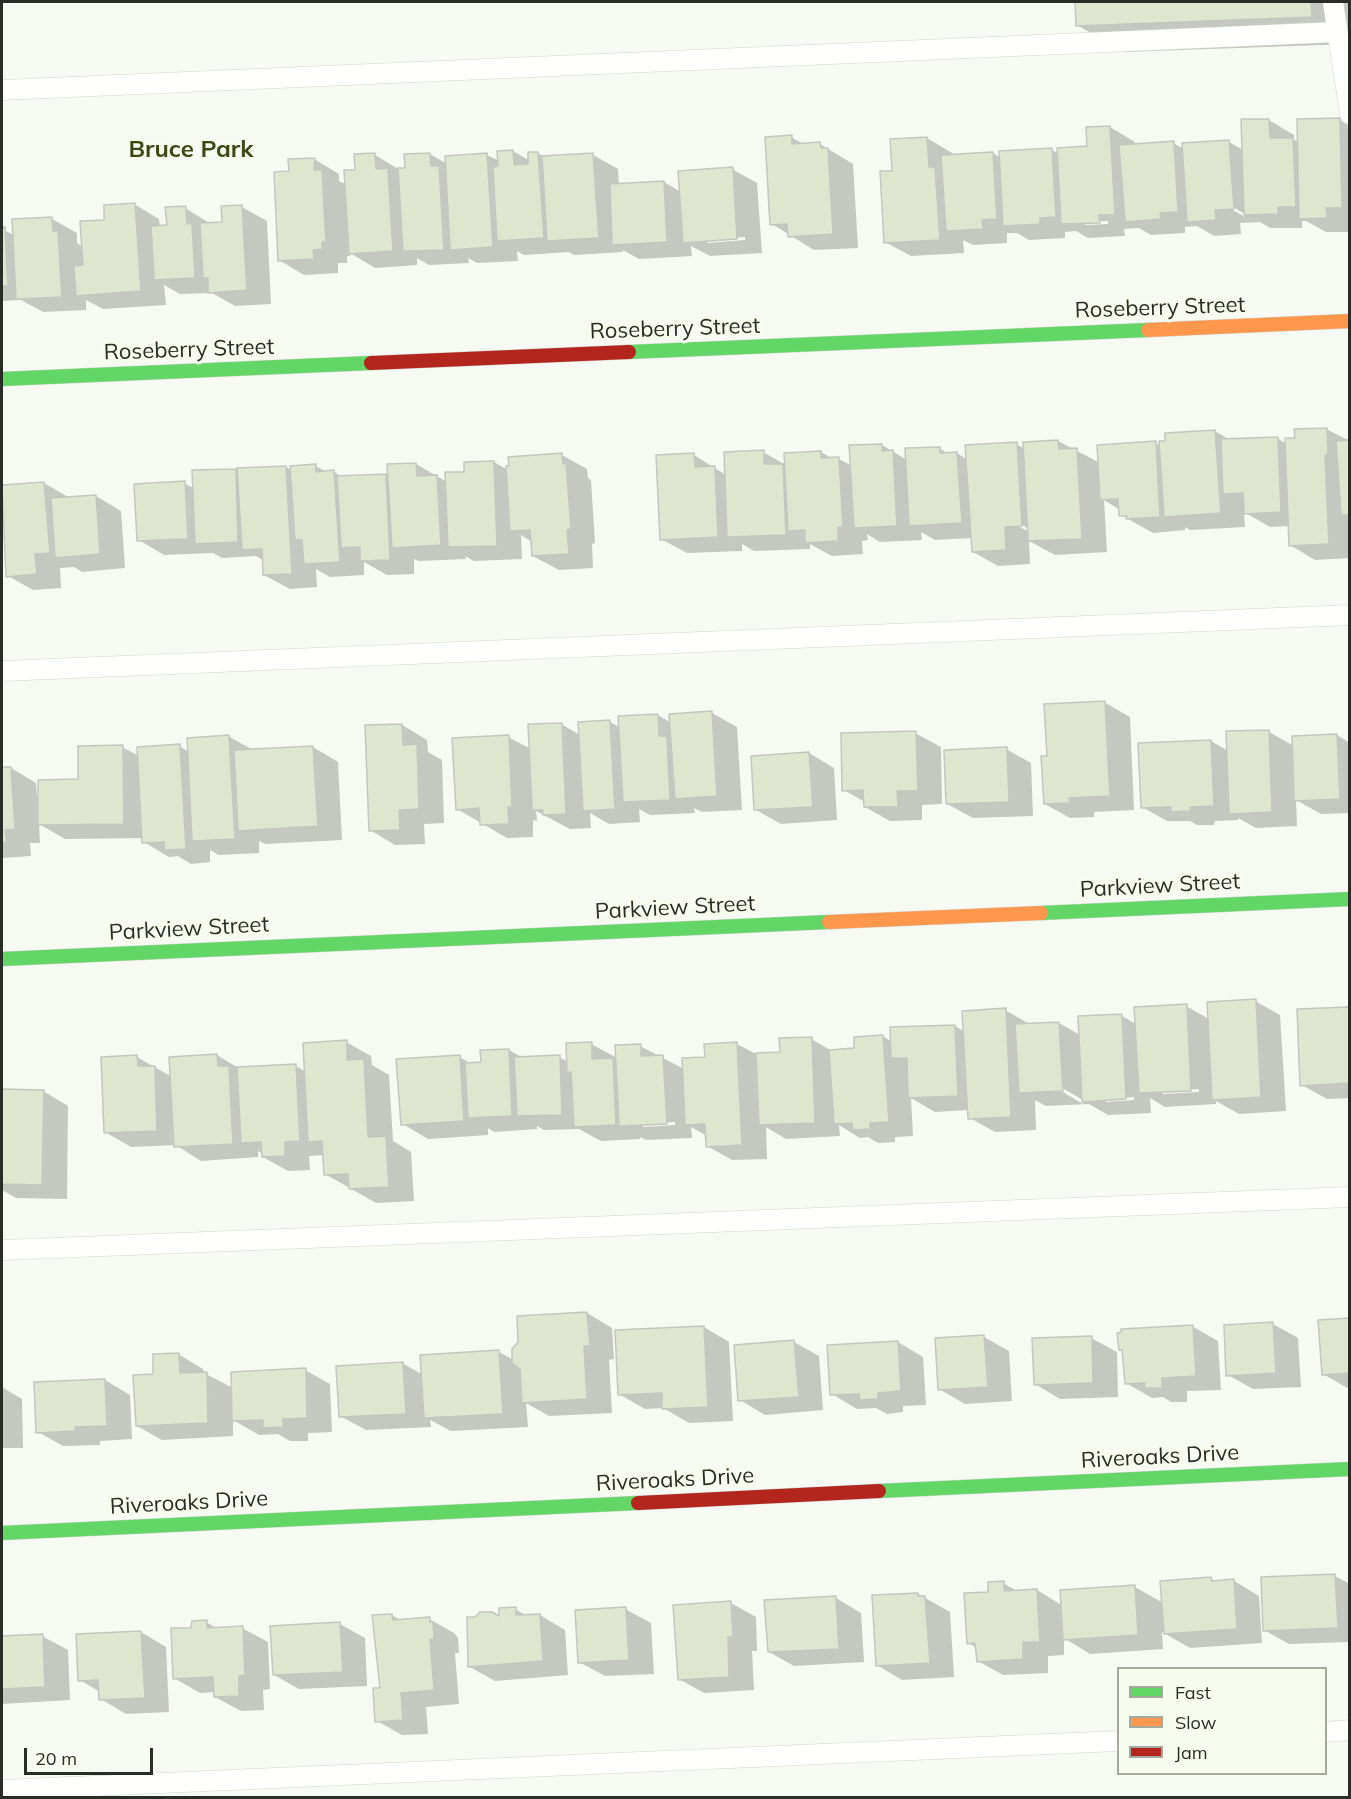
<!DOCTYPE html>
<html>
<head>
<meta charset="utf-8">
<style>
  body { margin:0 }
  #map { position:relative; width:1351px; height:1799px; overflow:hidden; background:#f6faf2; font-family:Mulish,sans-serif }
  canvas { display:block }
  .frame { position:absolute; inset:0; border:3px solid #2a2d27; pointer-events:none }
  .legend { position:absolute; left:1117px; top:1667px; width:210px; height:108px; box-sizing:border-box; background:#f7fdee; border:2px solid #a5aa9e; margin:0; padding:8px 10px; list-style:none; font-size:18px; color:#2a2d27 }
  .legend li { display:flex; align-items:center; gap:12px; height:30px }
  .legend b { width:30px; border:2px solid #a5aa9e }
  .scale { position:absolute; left:24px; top:1748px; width:129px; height:27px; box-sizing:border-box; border:3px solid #2a2d27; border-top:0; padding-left:8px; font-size:18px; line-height:21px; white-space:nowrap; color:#2a2d27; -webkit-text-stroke:4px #f7fdee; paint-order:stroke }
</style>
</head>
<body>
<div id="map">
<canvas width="1351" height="1799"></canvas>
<div class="frame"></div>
<ul class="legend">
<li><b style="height:8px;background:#63d668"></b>Fast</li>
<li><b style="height:8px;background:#ff974d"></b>Slow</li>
<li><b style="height:8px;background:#b3261e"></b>Jam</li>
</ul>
<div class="scale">20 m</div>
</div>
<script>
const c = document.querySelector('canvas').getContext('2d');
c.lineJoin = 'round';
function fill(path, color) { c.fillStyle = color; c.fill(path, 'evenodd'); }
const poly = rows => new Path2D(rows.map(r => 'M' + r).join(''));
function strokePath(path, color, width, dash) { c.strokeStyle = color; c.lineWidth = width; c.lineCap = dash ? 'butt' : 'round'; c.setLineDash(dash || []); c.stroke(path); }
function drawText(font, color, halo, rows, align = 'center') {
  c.font = font + ' Mulish,sans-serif'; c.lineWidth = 6; c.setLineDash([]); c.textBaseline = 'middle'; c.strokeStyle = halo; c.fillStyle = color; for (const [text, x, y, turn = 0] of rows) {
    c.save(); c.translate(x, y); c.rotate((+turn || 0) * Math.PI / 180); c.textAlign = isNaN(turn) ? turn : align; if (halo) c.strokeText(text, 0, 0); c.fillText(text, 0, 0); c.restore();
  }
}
fill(poly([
  [1076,2,1350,2,1350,44,1124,52,1077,25],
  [1269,120,1294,135,1294,140,1299,142,1340,120,1350,126,1350,232,1326,232,1306,221,1302,221,1302,228,1270,228,1260,222,1240,223,1241,234,1214,236,1197,226,1185,227,1185,233,1151,235,1139,228,1124,229,1125,236,1088,238,1076,231,1065,232,1065,238,1029,240,1017,233,1007,233,1007,243,973,245,963,240,964,253,911,256,885,242,893,172,927,138,952,153,952,156,993,153,1001,158,1052,150,1059,154,1089,148,1110,127,1135,142,1135,145,1173,143,1184,149,1229,142,1243,150],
  [1228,204,1245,214,1245,217,1226,206],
  [1108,221,1108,224,1085,225,1085,222],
  [791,137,805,145,820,144,853,164,858,248,814,250,772,224],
  [513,151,530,161,538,153,546,158,593,155,618,169,619,185,664,182,681,192,732,169,757,183,762,253,710,256,691,246,692,256,639,259,623,250,623,252,574,255,569,252,524,255,517,251,518,261,477,263,468,258,469,263,429,265,417,258,417,265,375,268,350,253,350,256,347,256,347,263,338,263,338,273,304,275,279,260,290,173,314,159,339,174,339,181,347,185,357,171,375,155,400,170,406,169,430,154,447,164,487,155,499,161],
  [745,237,745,240,707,243,707,240],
  [134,204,159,219,160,227,168,226,185,208,211,224,224,223,242,207,267,221,271,304,235,306,212,293,180,294,164,285,166,305,103,309,86,300,86,310,43,312,21,300,2,301,2,225,6,227,6,231,15,236,52,219,77,233,77,243,83,247,106,221],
  [1326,429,1350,441,1350,558,1315,560,1290,545,1289,526,1270,527,1244,512,1245,527,1190,530,1185,527,1185,530,1153,533,1121,515,1120,510,1104,500,1107,552,1055,555,1029,541,1030,564,998,566,973,552,972,538,935,540,921,532,922,540,880,542,867,534,868,540,862,541,863,554,832,556,810,544,810,549,754,551,742,544,742,551,687,553,661,539,694,455,726,475,763,452,786,465,821,452,833,459,839,459,852,466,882,445,907,460,939,448,949,454,957,453,968,460,1016,444,1025,449,1058,441,1100,463,1155,443,1161,446,1215,431,1230,440,1277,438,1287,444],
  [1016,521,1029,529,1029,532,1015,524],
  [562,455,587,469,588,478,591,480,595,543,592,544,593,568,559,570,533,556,532,542,521,535,522,559,474,561,465,556,466,559,419,561,414,559,414,574,387,575,364,562,364,575,330,577,316,569,317,587,290,589,264,575,264,561,256,556,222,558,213,553,164,555,139,540,184,483,195,489,235,470,239,472,286,467,292,471,315,466,327,472,334,472,343,477,385,475,390,478,416,464,447,482,494,462,508,470],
  [44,483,70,498,96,496,121,511,125,568,82,572,74,567,60,568,61,588,33,590,8,576,2,486],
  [1104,702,1130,717,1134,810,1094,812,1094,817,1070,818,1045,804,1048,757],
  [712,713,737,727,742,810,702,812,694,808,695,813,650,815,639,809,640,822,609,824,590,813,591,828,570,829,536,811,537,821,533,820,533,837,507,838,457,809,508,737,531,749,561,724,580,735,610,722,621,728,658,715,671,723],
  [402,725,427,740,428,752,442,760,444,823,424,824,425,844,395,845,370,830],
  [1269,732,1294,746,1337,735,1350,743,1350,813,1321,814,1296,800,1297,826,1256,828,1238,818,1238,820,1215,821,1214,825,1197,825,1190,821,1167,821,1142,807,1211,741,1228,751,1228,733],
  [915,733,941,747,942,804,922,805,922,820,890,821,865,807,865,802,844,790],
  [228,736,253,750,313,747,338,762,342,840,265,844,259,841,259,853,219,855,210,850,210,862,191,864,178,856,169,857,144,842,144,838,65,839,39,824,40,843,30,843,31,856,2,858,2,769,11,768,36,783,37,797,39,797,80,781,122,747,139,756,179,746,189,752],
  [1006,749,1031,763,1033,816,973,818,947,804],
  [809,753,834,768,837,820,781,824,756,810],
  [1255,1001,1280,1015,1286,1111,1239,1114,1216,1101,1216,1104,1165,1107,1150,1098,1151,1113,1108,1115,1089,1104,1046,1106,1035,1100,1036,1130,995,1132,970,1118,969,1110,935,1112,911,1098,913,1136,895,1137,895,1142,878,1143,868,1137,860,1138,839,1125,840,1136,786,1139,766,1127,767,1159,732,1160,707,1146,707,1136,691,1127,692,1138,646,1140,640,1137,640,1139,601,1141,579,1129,544,1130,537,1126,537,1129,494,1132,488,1128,488,1135,428,1139,403,1124,459,1057,472,1064,482,1064,509,1050,523,1058,559,1057,568,1062,591,1044,617,1058,640,1046,684,1069,707,1059,706,1045,737,1044,756,1054,781,1053,811,1039,832,1051,856,1049,883,1036,892,1042,955,1026,965,1032,1005,1010,1031,1025,1059,1023,1080,1035,1122,1016,1136,1024,1186,1006,1209,1019],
  [1057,1085,1083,1100,1083,1104,1056,1088],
  [1199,1089,1199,1092,1163,1094,1163,1091],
  [1134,1097,1134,1100,1106,1102,1106,1099],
  [675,1122,675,1125,643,1127,643,1124],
  [1350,1008,1350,1098,1327,1099,1302,1085],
  [346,1042,371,1056,372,1065,389,1075,393,1141,411,1152,414,1201,376,1203,325,1174,324,1155,309,1156,310,1170,288,1171,263,1157,263,1154,258,1151,258,1157,201,1161,176,1145,131,1147,105,1132,137,1057,172,1077,217,1055,240,1069,296,1066,306,1072],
  [43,1091,68,1106,67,1199,16,1198,2,1190,2,1109],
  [587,1313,612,1328,614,1359,609,1360,612,1413,549,1416,526,1403,528,1427,451,1431,430,1420,431,1427,366,1430,340,1416,402,1363,423,1375,499,1352,514,1360,520,1343,518,1317],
  [1350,1319,1350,1389,1349,1389,1323,1374],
  [1273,1324,1298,1338,1301,1387,1253,1389,1228,1375],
  [1192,1326,1218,1341,1221,1390,1187,1391,1187,1402,1171,1402,1163,1397,1152,1398,1126,1383,1124,1351,1120,1349],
  [704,1327,729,1342,733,1421,689,1423,663,1408,645,1409,619,1394],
  [984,1337,1009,1351,1012,1401,965,1404,939,1389],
  [1091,1338,1117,1352,1118,1397,1060,1399,1035,1384],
  [794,1342,819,1356,823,1410,765,1415,740,1400],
  [898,1342,923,1357,926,1405,903,1406,903,1412,887,1414,876,1408,857,1409,832,1394],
  [178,1354,203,1369,204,1373,233,1388,305,1370,330,1384,332,1432,308,1433,308,1441,290,1441,278,1434,259,1435,233,1420,233,1436,162,1440,137,1426,155,1375],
  [105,1380,130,1395,132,1439,100,1441,100,1445,63,1446,38,1432],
  [2,1387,22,1399,23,1448,2,1448],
  [1335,1576,1350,1584,1350,1642,1289,1644,1264,1630],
  [1211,1579,1217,1582,1234,1581,1259,1596,1262,1643,1190,1648,1162,1632,1163,1649,1090,1654,1064,1638,1064,1655,1048,1656,1048,1673,1003,1675,978,1661,977,1648,968,1643,990,1593,1003,1583,1019,1592,1037,1590,1063,1606,1135,1587,1163,1603],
  [918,1594,950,1612,954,1677,902,1680,877,1665],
  [836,1598,861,1613,864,1662,794,1666,769,1652],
  [731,1603,756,1617,757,1651,752,1651,754,1690,704,1693,679,1679],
  [515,1609,527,1616,540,1615,565,1630,568,1675,495,1681,470,1667,501,1618],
  [625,1609,651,1623,654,1674,605,1676,579,1662],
  [392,1615,401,1621,429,1619,454,1633,458,1638,459,1653,455,1653,459,1704,426,1707,428,1734,402,1735,377,1721],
  [206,1622,218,1629,242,1628,268,1642,270,1689,263,1690,264,1710,241,1711,215,1697,215,1692,200,1693,174,1678,193,1629],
  [340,1624,365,1638,367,1686,299,1689,274,1675],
  [141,1632,166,1647,169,1712,126,1714,101,1699,100,1692,80,1680],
  [42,1636,68,1650,70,1700,2,1704,2,1638]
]), '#0003');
const building = poly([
  [1075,2,1311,2,1312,17,1076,26,1075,2],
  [1340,118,1342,208,1326,208,1327,218,1299,219,1297,119,1340,118],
  [1241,119,1269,119,1270,138,1293,138,1296,207,1278,207,1278,214,1244,215,1241,119],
  [1110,126,1115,215,1099,215,1100,223,1061,224,1057,148,1087,146,1086,127,1110,126],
  [792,135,792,144,820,142,821,148,828,148,833,234,788,237,787,224,770,225,765,137,792,135],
  [927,137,929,167,935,167,940,240,884,243,880,171,892,171,890,139,927,137],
  [1229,140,1234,209,1215,210,1216,220,1187,222,1182,143,1229,140],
  [1174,141,1178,212,1160,213,1161,219,1125,222,1119,145,1174,141],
  [1052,148,1056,217,1040,218,1040,224,1003,226,999,151,1052,148],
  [513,150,514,165,528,164,528,152,538,152,544,238,497,241,493,167,498,166,497,151,513,150],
  [993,152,997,219,982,220,983,229,946,231,941,155,993,152],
  [375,153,376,169,388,168,393,251,349,254,344,170,355,170,354,154,375,153],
  [430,153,431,166,439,166,444,250,403,251,398,168,405,168,404,154,430,153],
  [487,153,493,247,450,250,445,156,487,153],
  [593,153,599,238,547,241,542,156,593,153],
  [315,158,314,170,322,170,326,242,322,242,322,249,313,250,314,259,278,261,274,172,289,171,288,159,315,158],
  [733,167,737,239,683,243,678,171,733,167],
  [664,181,667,242,612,245,610,184,664,181],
  [135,203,141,291,76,296,74,266,83,265,80,221,104,220,104,205,135,203],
  [242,205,247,290,208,293,208,278,203,278,200,223,222,222,221,206,242,205],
  [186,206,187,224,192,223,195,278,154,280,151,226,167,225,165,207,186,206],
  [52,217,53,231,58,231,62,297,16,299,12,219,52,217],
  [2,228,5,228,8,286,2,286,2,228],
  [1327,428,1328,455,1325,455,1329,544,1289,546,1285,438,1295,438,1294,429,1327,428],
  [1215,430,1221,513,1164,517,1159,441,1165,441,1165,433,1215,430],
  [1278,437,1281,512,1244,514,1243,493,1223,494,1221,439,1278,437],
  [1058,440,1059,449,1077,448,1082,539,1028,541,1023,442,1058,440],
  [1350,440,1350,515,1341,515,1336,441,1350,440],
  [1156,441,1160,517,1126,519,1127,516,1119,516,1118,499,1100,500,1097,445,1156,441],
  [1017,442,1022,526,1005,527,1006,550,972,552,965,445,1017,442],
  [882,444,882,451,893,450,897,526,854,528,849,445,882,444],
  [940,447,940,453,957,452,962,523,909,526,905,448,940,447],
  [764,450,764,464,783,464,786,535,727,537,724,452,764,450],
  [821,451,821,458,839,457,843,527,838,527,838,541,805,543,805,530,788,531,784,453,821,451],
  [562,453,563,464,566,463,571,529,567,530,569,554,532,556,530,530,510,531,506,466,509,466,508,457,562,453],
  [694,453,695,467,715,466,718,537,660,540,656,455,694,453],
  [494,461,497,546,448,547,445,472,464,472,464,462,494,461],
  [416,463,417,476,437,475,441,545,392,548,387,464,416,463],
  [316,464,316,472,334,470,340,562,304,564,302,540,295,540,290,466,316,464],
  [286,466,292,574,263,575,262,549,242,550,237,468,286,466],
  [236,469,238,542,195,544,192,470,236,469],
  [386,474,390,560,360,561,360,547,341,548,337,476,386,474],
  [185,481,188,539,137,541,134,484,185,481],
  [44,482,50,553,35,554,37,574,6,577,2,485,44,482],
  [96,495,100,554,55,558,51,498,96,495],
  [1105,701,1110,796,1069,798,1070,803,1044,804,1041,756,1047,756,1044,704,1105,701],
  [712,711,717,796,675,799,669,714,712,711],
  [658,714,659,736,667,736,670,800,623,802,618,716,658,714],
  [610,720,615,809,583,811,578,722,610,720],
  [562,723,566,814,543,815,543,810,532,810,528,724,562,723],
  [402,724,403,745,417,744,419,809,399,810,400,830,369,831,365,725,402,724],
  [1269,730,1272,812,1229,814,1226,731,1269,730],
  [916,731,918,791,897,791,898,807,864,807,863,790,842,791,841,733,916,731],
  [1337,734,1340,799,1294,801,1292,736,1337,734],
  [229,735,235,839,192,841,187,738,229,735],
  [509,735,512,807,508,807,509,824,480,825,479,808,456,810,452,738,509,735],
  [1211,740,1214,806,1190,807,1190,811,1171,812,1171,807,1141,808,1138,743,1211,740],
  [180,744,186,849,164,850,164,842,142,843,137,747,180,744],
  [123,745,124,824,38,825,38,780,78,779,78,746,123,745],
  [313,746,318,826,238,831,234,750,313,746],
  [1007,747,1009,802,946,804,944,750,1007,747],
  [809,752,813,807,754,810,751,756,809,752],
  [2,767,11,767,15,829,5,830,7,842,2,843,2,767],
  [1256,999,1261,1097,1212,1100,1207,1002,1256,999],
  [1187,1004,1191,1091,1139,1093,1134,1007,1187,1004],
  [1350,1007,1350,1083,1300,1086,1297,1009,1350,1007],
  [1006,1008,1011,1117,968,1119,962,1011,1006,1008],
  [1122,1014,1126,1099,1082,1102,1078,1016,1122,1014],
  [1059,1022,1063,1091,1019,1093,1015,1024,1059,1022],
  [955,1025,958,1096,908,1098,907,1058,891,1058,890,1027,955,1025],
  [883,1035,889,1122,870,1123,870,1129,852,1130,852,1123,834,1124,829,1050,854,1048,854,1037,883,1035],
  [812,1037,815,1123,759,1125,756,1053,780,1052,779,1038,812,1037],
  [347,1040,347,1060,364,1059,368,1137,386,1136,389,1187,349,1189,348,1174,324,1175,322,1141,308,1142,303,1043,347,1040],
  [592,1042,592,1059,613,1058,616,1125,574,1127,571,1072,567,1073,566,1043,592,1042],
  [737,1042,742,1145,706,1147,705,1124,685,1125,682,1058,705,1057,704,1044,737,1042],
  [641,1044,641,1056,663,1055,667,1124,619,1126,615,1045,641,1044],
  [509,1049,512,1116,468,1118,465,1063,481,1062,480,1050,509,1049],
  [217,1054,218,1066,229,1066,233,1144,174,1147,169,1057,217,1054],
  [137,1055,138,1066,155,1066,157,1131,104,1133,101,1057,137,1055],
  [460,1055,464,1121,401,1125,396,1059,460,1055],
  [560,1055,562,1115,517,1116,514,1057,560,1055],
  [296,1064,300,1141,285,1142,285,1156,262,1157,261,1142,241,1143,237,1067,296,1064],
  [2,1089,44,1090,42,1185,2,1184,2,1089],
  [587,1312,590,1346,584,1346,587,1399,522,1403,520,1369,512,1363,512,1349,518,1342,517,1316,587,1312],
  [1350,1318,1350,1373,1322,1375,1318,1320,1350,1318],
  [1273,1322,1276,1373,1226,1376,1224,1325,1273,1322],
  [1193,1325,1196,1376,1162,1378,1162,1388,1144,1388,1145,1383,1125,1384,1122,1350,1119,1350,1117,1333,1121,1332,1121,1329,1193,1325],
  [704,1326,708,1407,662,1409,662,1393,618,1395,615,1330,704,1326],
  [984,1335,988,1387,938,1390,935,1338,984,1335],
  [1092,1336,1093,1383,1034,1385,1032,1338,1092,1336],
  [794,1340,799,1397,738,1401,734,1345,794,1340],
  [898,1341,901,1391,878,1393,878,1399,860,1400,859,1394,830,1395,827,1345,898,1341],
  [499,1350,503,1414,424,1418,420,1355,499,1350],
  [179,1353,180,1373,207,1372,208,1423,136,1426,133,1375,153,1374,153,1354,179,1353],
  [403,1362,406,1414,339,1417,336,1366,403,1362],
  [306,1368,307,1418,283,1419,283,1427,263,1428,263,1420,232,1421,231,1372,306,1368],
  [105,1379,107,1426,75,1427,76,1431,36,1433,34,1382,105,1379],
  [1335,1574,1338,1628,1263,1631,1261,1577,1335,1574],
  [1211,1577,1212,1581,1234,1579,1237,1629,1164,1634,1160,1581,1211,1577],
  [1004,1581,1004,1591,1037,1589,1040,1642,1023,1642,1023,1659,977,1662,975,1643,967,1644,964,1593,988,1592,988,1582,1004,1581],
  [1135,1585,1138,1635,1063,1640,1060,1590,1135,1585],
  [918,1593,918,1596,925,1596,930,1663,876,1666,872,1595,918,1593],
  [836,1596,839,1649,768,1652,764,1600,836,1596],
  [731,1601,733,1637,728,1637,729,1677,678,1680,673,1605,731,1601],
  [516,1607,516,1615,540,1614,543,1661,468,1667,467,1617,475,1617,480,1612,492,1612,499,1616,499,1608,516,1607],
  [626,1607,629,1660,578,1663,575,1610,626,1607],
  [392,1614,393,1620,430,1617,430,1622,433,1622,434,1639,430,1639,434,1690,401,1693,403,1720,375,1722,373,1688,380,1688,372,1615,392,1614],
  [207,1620,207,1628,243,1626,245,1675,239,1676,239,1696,214,1697,213,1677,173,1679,171,1628,191,1628,192,1621,207,1620],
  [340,1622,343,1672,273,1675,270,1626,340,1622],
  [141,1631,145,1698,99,1700,98,1680,78,1681,76,1634,141,1631],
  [43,1634,45,1687,2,1689,2,1636,43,1634]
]);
fill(building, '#dee6d0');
strokePath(building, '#c4c7c1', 1.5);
const lane = poly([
  [1333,2,1350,114],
  [2,90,1337,32],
  [2,671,1350,615],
  [2,1250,1350,1197],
  [1326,1732,1350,1730],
  [2,1790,1118,1741]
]);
const fast = poly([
  [629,352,1148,330],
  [2,379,371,363],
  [1041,913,1350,899],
  [2,959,829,922],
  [879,1491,1350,1469],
  [2,1533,638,1503]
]);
const slow = poly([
  [1148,330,1350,321],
  [829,922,1041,913]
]);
const jam = poly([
  [371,363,629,352],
  [638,1503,879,1491]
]);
strokePath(lane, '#d2d5cf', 21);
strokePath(fast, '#d2d5cf', 15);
strokePath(slow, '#d2d5cf', 15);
strokePath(jam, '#d2d5cf', 15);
strokePath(lane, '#fefefd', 20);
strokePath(fast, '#63d668', 14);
strokePath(slow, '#ff974d', 14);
strokePath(jam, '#b3261e', 14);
drawText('22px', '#2a2d27', '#f7fdee', [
  ["Roseberry Street",1160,308,-2],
  ["Roseberry Street",675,329,-2],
  ["Roseberry Street",189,350,-2],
  ["Parkview Street",1160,886,-3],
  ["Parkview Street",675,908,-3],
  ["Parkview Street",189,929,-3],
  ["Riveroaks Drive",1160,1457,-3],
  ["Riveroaks Drive",675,1480,-3],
  ["Riveroaks Drive",189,1503,-3]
]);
drawText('bold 24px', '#394a14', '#f7fdee', [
  ["Bruce Park",191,150]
]);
</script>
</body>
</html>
